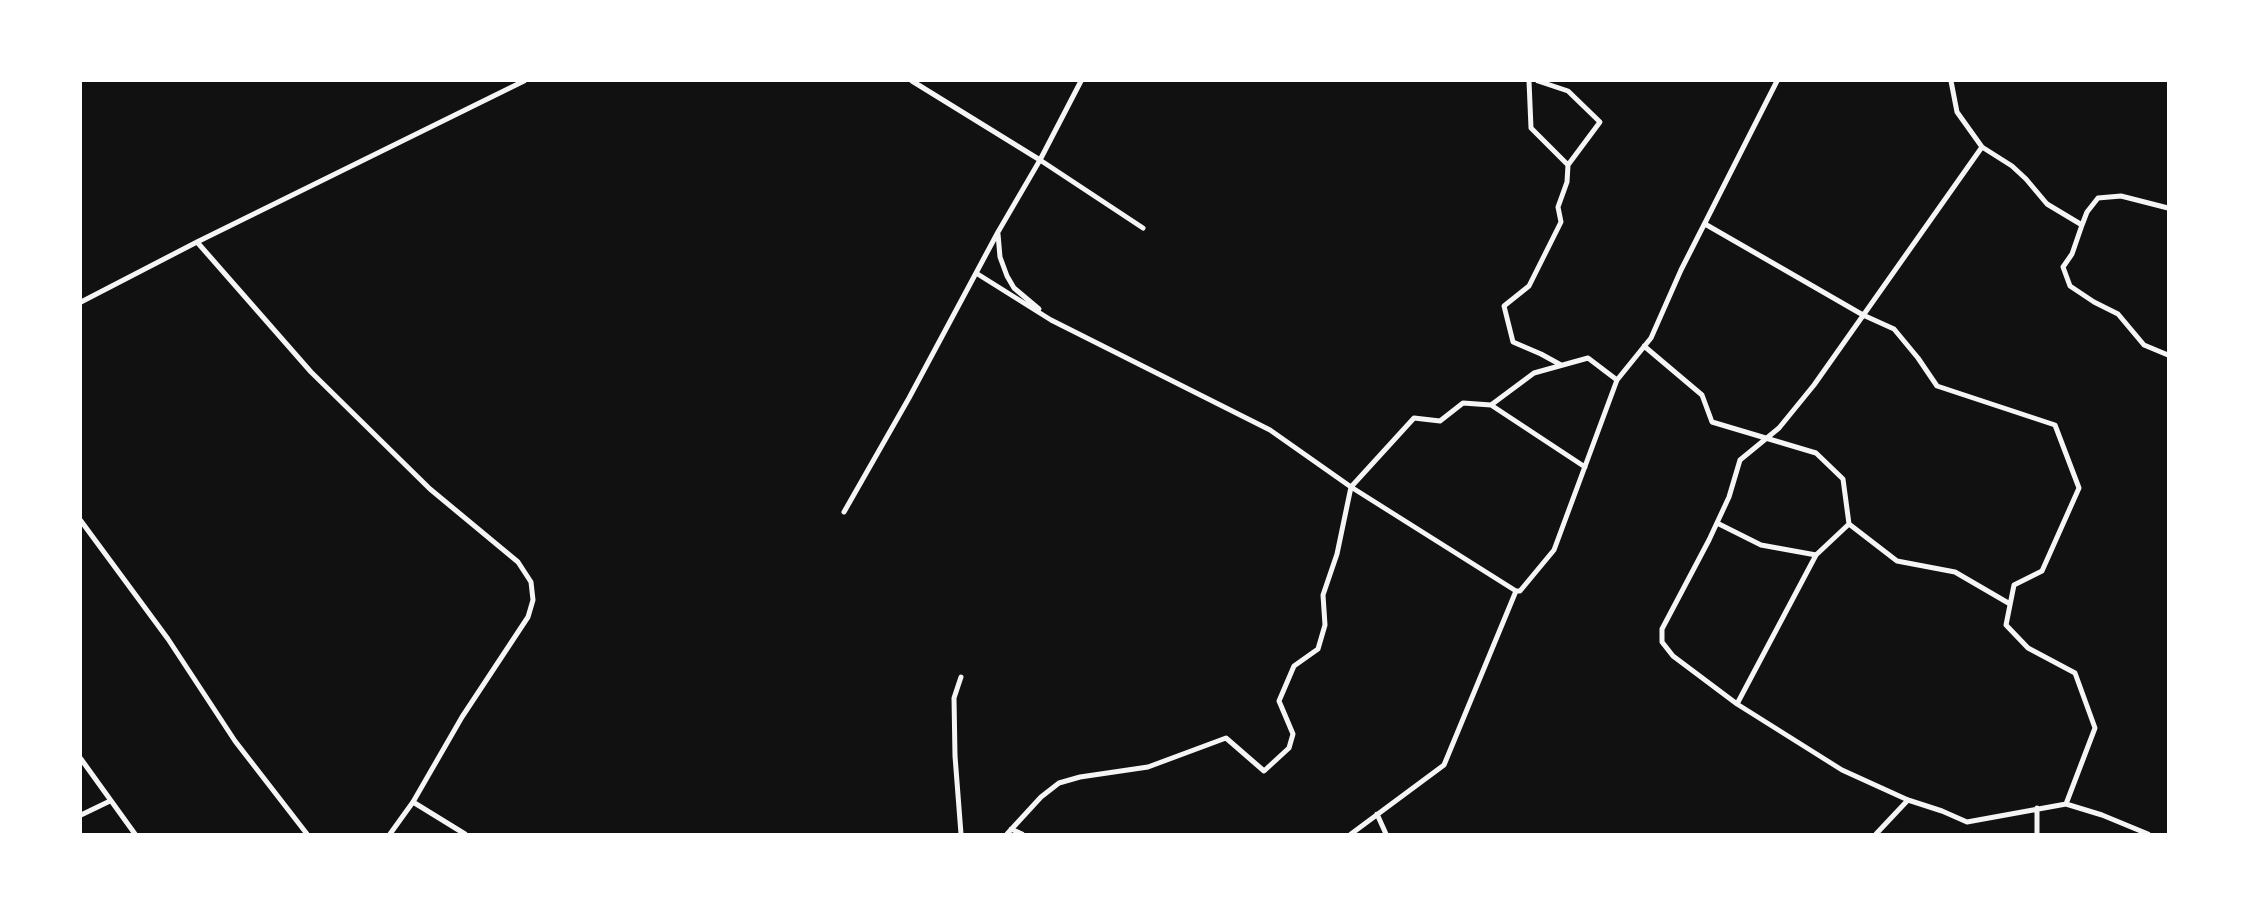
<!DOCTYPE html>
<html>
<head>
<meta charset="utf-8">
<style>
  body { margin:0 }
  #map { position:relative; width:2249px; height:915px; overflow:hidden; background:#111; font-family:"Zilla Slab",serif }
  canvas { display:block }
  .frame { position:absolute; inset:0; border:82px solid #fff; pointer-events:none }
</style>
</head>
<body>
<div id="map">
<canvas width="2249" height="915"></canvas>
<div class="frame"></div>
</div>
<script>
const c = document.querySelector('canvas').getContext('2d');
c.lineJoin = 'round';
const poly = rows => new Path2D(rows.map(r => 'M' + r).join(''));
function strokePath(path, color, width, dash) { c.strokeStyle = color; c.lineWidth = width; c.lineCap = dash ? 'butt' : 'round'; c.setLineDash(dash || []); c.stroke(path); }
strokePath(poly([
  [1081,81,1040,160,1143,228],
  [1529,81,1531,128,1568,165,1600,122,1568,91,1538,81],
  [1951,81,1957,112,1982,147,2012,166,2026,179,2047,204,2082,225,2072,254,2063,267,2070,286,2094,302,2118,314,2144,345,2168,355],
  [1982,147,1814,385,1779,428,1740,460,1729,497,1709,540,1662,629,1662,642,1673,656,1737,704,1842,770,1908,800,1942,811,1967,822,2066,804,2102,815,2148,834],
  [1705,224,1863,315,1894,329,1918,358,1937,386,2055,425,2079,488,2042,571,2014,585,2006,625,2028,648,2075,673,2095,728,2066,804],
  [2082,225,2087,212,2098,198,2121,196,2168,208],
  [998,234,1000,257,1007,276,1014,288,1039,309],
  [197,242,311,372,430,489,518,562,531,582,533,600,528,617,462,717,413,802,390,834],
  [976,273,1051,320,1270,430,1351,487,1414,418,1440,421,1463,403,1491,405,1585,467],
  [81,302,197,242,524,81],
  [1644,346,1702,395,1712,422,1816,453,1843,479,1849,524,1897,561,1955,572,2010,604],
  [1561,365,1541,354,1513,342,1504,306,1529,286,1561,222,1558,207,1567,182,1568,165],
  [1491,405,1534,373,1588,358,1617,380],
  [844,512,909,398,998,232,1040,160,912,81],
  [81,521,168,639,235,741,307,834],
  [1717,523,1761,545,1816,555,1849,524],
  [1737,704,1816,555],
  [81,759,135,834],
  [413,802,465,834],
  [1377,814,1386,834],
  [81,815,110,801],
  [1011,829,1022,834],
  [961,834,955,756,954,698,961,677],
  [1007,834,1041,797,1059,783,1080,777,1148,767,1226,738,1264,771,1289,748,1293,734,1279,701,1294,666,1318,649,1325,625,1323,595,1337,554,1351,487,1516,591],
  [1351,834,1444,765,1516,591,1520,591,1554,550,1617,380,1651,338,1681,270,1777,81],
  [1876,834,1908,800],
  [2037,834,2037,808]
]), '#f5f5f5', 5);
</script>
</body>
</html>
